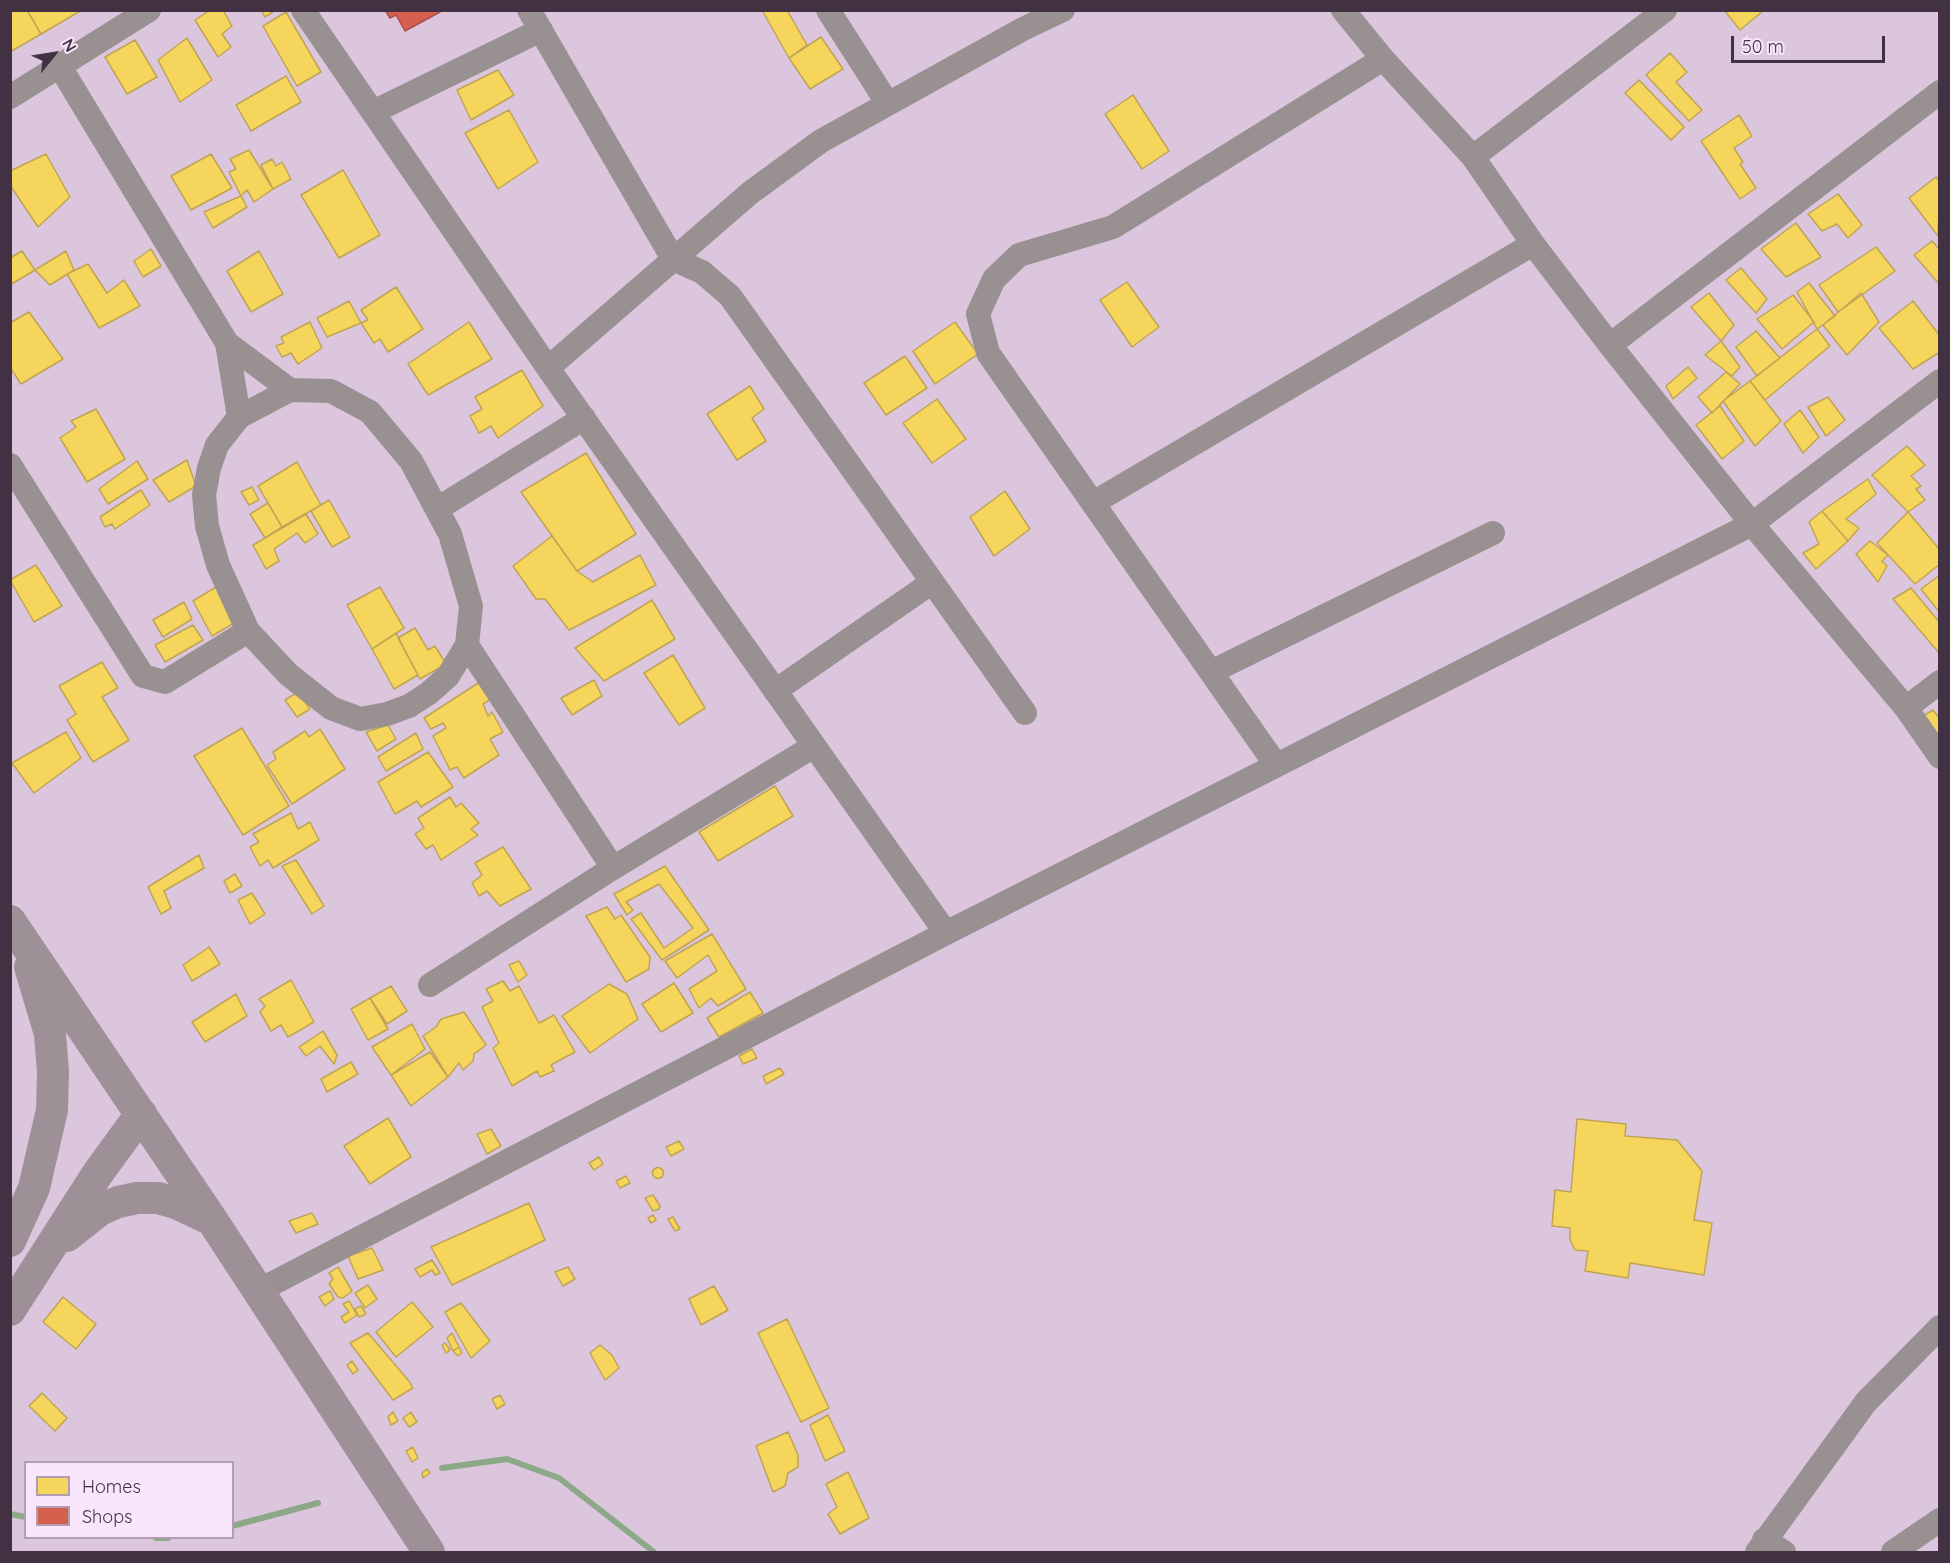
<!DOCTYPE html>
<html>
<head>
<meta charset="utf-8">
<style>
  body { margin:0 }
  #map { position:relative; width:1950px; height:1563px; overflow:hidden; background:#dcc6de; font-family:Quicksand,sans-serif }
  canvas { display:block }
  .frame { position:absolute; inset:0; border:12px solid #413143; pointer-events:none }
  .legend { position:absolute; left:24px; top:1461px; width:210px; height:78px; box-sizing:border-box; background:#f9e5fc; border:2px solid #af9db2; margin:0; padding:8px 10px; list-style:none; font-size:18px; color:#413143 }
  .legend li { display:flex; align-items:center; gap:12px; height:30px }
  .legend b { width:30px; border:2px solid #af9db2 }
  .north { position:absolute; left:24px; top:24px; width:60px; height:60px; -webkit-text-stroke:4px #f9e5fc; paint-order:stroke; rotate:60deg; font-size:16px; font-weight:700; line-height:24px; text-align:center; color:#413143 }
  .north::after { content:''; display:block; margin:auto; width:21px; height:27px; background:#413143; clip-path:polygon(50% 0,100% 100%,50% 72%,0 100%) }
  .scale { position:absolute; left:1731px; top:36px; width:154px; height:27px; box-sizing:border-box; border:3px solid #413143; border-top:0; padding-left:8px; font-size:18px; line-height:21px; white-space:nowrap; color:#413143; -webkit-text-stroke:4px #f9e5fc; paint-order:stroke }
</style>
</head>
<body>
<div id="map">
<canvas width="1950" height="1563"></canvas>
<div class="frame"></div>
<ul class="legend">
<li><b style="height:16px;background:#f6d55c"></b>Homes</li>
<li><b style="height:16px;background:#d6604d"></b>Shops</li>
</ul>
<div class="north">N</div>
<div class="scale">50 m</div>
</div>
<script>
const c = document.querySelector('canvas').getContext('2d');
c.lineJoin = 'round';
function fill(path, color) { c.fillStyle = color; c.fill(path, 'evenodd'); }
const poly = rows => new Path2D(rows.map(r => 'M' + r).join(''));
function strokePath(path, color, width, dash) { c.strokeStyle = color; c.lineWidth = width; c.lineCap = dash ? 'butt' : 'round'; c.setLineDash(dash || []); c.stroke(path); }
const homes = poly([
  [10,10,27,10,41,34,10,52,10,10],
  [27,10,82,10,41,34,27,10],
  [210,10,223,10,232,26,222,34,231,47,218,57,195,20,210,10],
  [261,10,276,10,265,17,261,10],
  [762,10,787,10,807,45,789,58,762,10],
  [1724,10,1762,10,1763,11,1740,30,1724,10],
  [286,12,321,72,297,86,263,26,286,12],
  [821,37,843,69,810,89,789,58,821,37],
  [187,38,212,80,180,102,158,60,187,38],
  [135,40,157,77,127,94,105,57,135,40],
  [1670,53,1687,72,1676,82,1702,110,1689,121,1646,75,1670,53],
  [498,70,514,95,471,120,457,90,498,70],
  [286,76,301,102,251,131,236,105,286,76],
  [1639,80,1684,127,1671,140,1625,93,1639,80],
  [1133,95,1169,151,1142,169,1105,114,1133,95],
  [509,110,538,162,498,189,465,133,509,110],
  [1739,115,1752,136,1734,148,1743,162,1740,164,1756,188,1740,199,1701,141,1739,115],
  [249,150,273,189,254,202,247,190,241,196,229,172,236,169,230,159,249,150],
  [46,154,70,197,38,227,10,185,10,171,46,154],
  [211,154,232,188,191,210,171,176,211,154],
  [272,159,276,166,282,162,291,179,273,189,261,165,272,159],
  [343,170,380,235,339,258,301,195,343,170],
  [1936,177,1940,182,1938,236,1909,198,1936,177],
  [1838,194,1862,225,1848,238,1837,224,1822,231,1808,214,1838,194],
  [241,196,247,207,213,228,204,212,241,196],
  [1796,223,1821,257,1786,277,1761,249,1796,223],
  [1932,241,1940,250,1940,285,1914,255,1932,241],
  [1876,247,1895,271,1838,312,1819,285,1876,247],
  [151,249,161,266,143,277,134,261,151,249],
  [22,251,35,270,10,285,10,258,22,251],
  [66,251,74,270,50,285,35,270,66,251],
  [259,251,283,294,251,312,227,271,259,251],
  [88,264,107,293,124,280,140,306,99,328,67,274,88,264],
  [1741,268,1767,299,1756,313,1726,280,1741,268],
  [1127,282,1159,327,1132,347,1100,300,1127,282],
  [1809,283,1835,316,1817,329,1797,292,1809,283],
  [396,287,423,329,388,352,380,339,374,343,361,323,368,320,361,310,396,287],
  [1709,293,1734,325,1721,341,1691,307,1709,293],
  [1861,293,1879,322,1847,355,1823,325,1861,293],
  [1793,295,1814,322,1782,349,1757,319,1793,295],
  [349,301,361,323,327,337,317,318,349,301],
  [1913,301,1940,336,1940,352,1913,369,1879,328,1913,301],
  [29,312,63,359,21,384,10,367,10,323,29,312],
  [310,322,322,348,298,364,291,353,282,357,276,346,284,343,281,337,310,322],
  [469,322,492,359,428,395,408,364,469,322],
  [955,322,978,354,935,384,913,351,955,322],
  [1817,329,1830,346,1765,400,1750,381,1817,329],
  [1756,331,1780,358,1757,376,1736,347,1756,331],
  [1721,341,1740,367,1732,376,1705,355,1721,341],
  [905,356,927,388,886,415,864,383,905,356],
  [1688,367,1697,378,1673,399,1666,386,1688,367],
  [522,370,543,406,498,438,491,426,479,433,470,416,482,409,475,397,522,370],
  [1726,372,1740,384,1712,413,1698,397,1726,372],
  [1750,381,1781,421,1755,446,1723,401,1750,381],
  [750,386,764,409,752,418,766,441,737,460,707,414,750,386],
  [1828,397,1845,420,1826,436,1808,407,1828,397],
  [937,399,966,439,932,463,903,423,937,399],
  [1720,406,1744,441,1722,459,1696,425,1720,406],
  [96,409,125,459,87,482,60,438,76,427,71,421,96,409],
  [1800,410,1819,437,1803,453,1784,424,1800,410],
  [1907,446,1925,465,1911,476,1921,486,1916,489,1925,500,1908,512,1872,475,1907,446],
  [586,453,636,534,577,571,521,492,586,453],
  [187,460,196,486,169,502,153,480,187,460],
  [137,461,148,479,108,504,99,489,137,461],
  [297,462,321,505,282,527,258,486,297,462],
  [1868,479,1876,494,1846,519,1859,528,1848,541,1822,511,1868,479],
  [252,487,259,500,249,505,241,492,252,487],
  [141,490,150,505,115,529,112,524,105,527,100,517,141,490],
  [1005,491,1030,529,994,556,970,517,1005,491],
  [329,500,350,537,332,547,311,511,329,500],
  [268,503,282,527,265,538,250,514,268,503],
  [1822,511,1848,541,1816,569,1803,553,1819,544,1809,522,1822,511],
  [1908,512,1940,550,1940,564,1915,584,1877,543,1908,512],
  [306,514,318,534,305,543,297,533,274,549,279,561,266,569,253,545,306,514],
  [552,536,577,571,593,582,640,555,656,585,569,630,545,599,536,599,513,566,552,536],
  [1870,541,1888,555,1882,561,1887,566,1878,582,1856,554,1870,541],
  [36,565,62,606,34,622,10,580,36,565],
  [1940,575,1940,613,1921,589,1940,575],
  [216,587,236,622,212,636,193,601,216,587],
  [380,587,404,628,372,649,347,605,380,587],
  [1911,588,1940,623,1940,654,1893,599,1911,588],
  [652,600,675,639,604,681,575,648,652,600],
  [184,602,192,619,163,637,153,620,184,602],
  [193,625,203,640,165,662,155,645,193,625],
  [415,628,428,650,435,646,446,664,420,679,398,638,415,628],
  [396,633,418,675,394,689,372,649,396,633],
  [673,655,705,708,679,725,644,673,673,655],
  [102,662,118,688,102,697,129,740,93,762,67,720,76,714,59,686,102,662],
  [483,680,494,697,483,704,488,716,492,712,503,732,490,739,499,755,464,778,457,767,450,770,433,736,446,728,443,723,431,729,424,718,483,680],
  [594,680,602,696,572,715,561,698,594,680],
  [298,692,310,709,297,717,285,700,298,692],
  [1933,710,1940,719,1940,739,1923,716,1933,710],
  [388,725,396,739,377,751,366,732,388,725],
  [242,728,289,806,243,835,194,756,242,728],
  [320,729,345,769,292,804,267,765,276,759,273,752,305,731,309,737,320,729],
  [66,732,81,758,34,793,12,763,66,732],
  [416,733,423,749,386,771,378,757,416,733],
  [428,752,453,787,421,807,417,801,395,814,378,782,428,752],
  [775,786,793,816,718,861,699,832,775,786],
  [450,797,456,807,461,803,479,823,471,829,478,835,441,860,433,845,426,849,415,834,424,828,418,818,450,797],
  [291,813,298,829,310,822,319,840,273,868,268,860,260,866,250,847,259,842,253,834,291,813],
  [503,847,531,889,500,906,487,891,479,896,472,883,482,875,475,863,503,847],
  [199,855,204,868,164,891,171,908,161,914,148,887,199,855],
  [296,860,324,906,312,914,282,866,296,860],
  [665,866,709,930,662,960,631,919,641,913,664,948,693,928,659,884,626,902,633,910,627,915,614,894,665,866],
  [235,874,242,886,230,893,224,881,235,874],
  [252,893,265,914,250,924,238,900,252,893],
  [607,907,615,919,621,915,650,957,649,969,626,982,586,916,607,907],
  [712,934,746,989,718,1006,711,998,699,1008,689,989,717,971,708,955,677,978,665,961,712,934],
  [209,947,220,964,192,981,183,965,209,947],
  [519,961,527,975,518,982,509,965,519,961],
  [291,980,314,1022,288,1037,281,1025,271,1031,260,1012,265,1006,259,999,291,980],
  [503,981,510,991,519,986,539,1023,554,1015,575,1052,551,1065,554,1071,540,1077,537,1071,512,1086,493,1048,499,1043,482,1007,493,1001,486,989,503,981],
  [674,983,693,1013,661,1032,642,1004,674,983],
  [609,984,627,994,638,1019,590,1053,562,1016,609,984],
  [391,986,407,1011,387,1024,370,998,391,986],
  [750,992,763,1013,719,1037,707,1018,750,992],
  [236,994,247,1016,205,1042,192,1022,236,994],
  [370,998,388,1029,368,1040,351,1009,370,998],
  [464,1012,486,1045,474,1054,473,1061,463,1070,459,1063,448,1077,423,1036,436,1027,441,1019,464,1012],
  [412,1024,425,1049,391,1075,372,1047,412,1024],
  [323,1031,337,1055,334,1064,320,1046,306,1056,299,1047,323,1031],
  [752,1049,757,1058,743,1064,739,1056,752,1049],
  [430,1052,448,1077,411,1106,391,1075,430,1052],
  [351,1062,358,1074,327,1092,321,1079,351,1062],
  [780,1068,784,1074,766,1084,763,1076,780,1068],
  [388,1118,411,1157,370,1184,344,1146,388,1118],
  [1577,1119,1626,1124,1625,1136,1677,1140,1702,1171,1694,1220,1712,1223,1704,1275,1630,1263,1628,1278,1585,1271,1588,1251,1575,1250,1570,1240,1570,1228,1552,1226,1555,1190,1571,1192,1577,1119],
  [491,1129,501,1146,487,1154,477,1134,491,1129],
  [679,1141,684,1149,671,1156,666,1147,679,1141],
  [599,1157,603,1164,594,1170,589,1163,599,1157],
  '652.5 1173a5.5 5.5 0 1 1 11 0a5.5 5.5 0 1 1-11 0Z',
  [626,1176,630,1183,620,1188,616,1181,626,1176],
  [653,1195,660,1206,659,1209,653,1211,645,1198,653,1195],
  [529,1203,545,1240,452,1285,431,1247,529,1203],
  [312,1213,318,1224,296,1233,289,1221,312,1213],
  [653,1215,656,1220,651,1223,648,1218,653,1215],
  [673,1217,680,1229,675,1231,668,1219,673,1217],
  [372,1248,383,1270,358,1279,348,1256,372,1248],
  [432,1260,440,1273,435,1275,432,1270,420,1277,415,1269,432,1260],
  [338,1267,352,1291,343,1298,338,1297,329,1284,333,1279,329,1273,338,1267],
  [568,1267,575,1279,563,1286,555,1272,568,1267],
  [368,1285,377,1299,365,1308,355,1293,368,1285],
  [714,1286,728,1310,701,1325,689,1299,714,1286],
  [330,1291,334,1299,325,1306,319,1297,330,1291],
  [63,1297,96,1324,76,1349,43,1322,63,1297],
  [349,1301,357,1315,345,1323,341,1317,349,1312,343,1304,349,1301],
  [412,1302,433,1327,396,1357,376,1332,412,1302],
  [461,1303,490,1341,471,1358,445,1312,461,1303],
  [361,1306,366,1314,359,1317,355,1309,361,1306],
  [787,1319,829,1408,801,1422,758,1333,787,1319],
  [368,1333,409,1381,413,1388,393,1400,350,1343,368,1333],
  [452,1333,459,1347,453,1351,447,1338,452,1333],
  [445,1343,450,1350,446,1353,442,1345,445,1343],
  [600,1345,612,1355,619,1368,605,1380,590,1353,600,1345],
  [459,1347,462,1353,458,1356,453,1351,459,1347],
  [352,1361,358,1370,353,1374,347,1365,352,1361],
  [42,1393,67,1418,55,1431,29,1406,42,1393],
  [500,1395,505,1404,497,1409,492,1399,500,1395],
  [393,1412,398,1421,391,1425,388,1417,393,1412],
  [411,1412,417,1422,409,1427,403,1418,411,1412],
  [828,1415,845,1451,825,1461,810,1425,828,1415],
  [788,1432,798,1455,798,1467,788,1473,785,1486,773,1492,756,1446,788,1432],
  [413,1447,418,1458,412,1462,406,1451,413,1447],
  [427,1469,430,1473,423,1478,422,1473,427,1469],
  [848,1472,869,1518,840,1534,828,1514,837,1507,826,1484,848,1472]
]);
fill(homes, '#f6d55c');
strokePath(homes, '#c0a454', 1.5);
const shops = poly([
  [385,10,439,10,440,12,405,31,396,15,390,18,385,10]
]);
fill(shops, '#d6604d');
strokePath(shops, '#a9524a', 1.5);
strokePath(poly([
  [442,1468,507,1459,559,1478,654,1552],
  [10,1514,26,1517],
  [232,1526,318,1503],
  [156,1538,168,1538]
]), '#8da889', 6);
strokePath(poly([
  [303,10,548,368,946,933],
  [529,10,673,259,702,272,730,296,1025,713],
  [828,10,888,104],
  [1343,10,1383,59,1473,157,1533,244,1610,345,1752,524,1906,708,1940,757],
  [59,65,227,343,239,417],
  [10,97,149,10],
  [373,112,541,30],
  [1473,157,1665,10],
  [227,343,290,390,331,391,370,412,411,461,450,534,471,606,467,645,448,676,429,693,409,706,387,714,360,719,331,708,288,674,248,631,218,565,207,526,204,495,209,468,217,445,239,417,290,390],
  [1610,345,1940,92],
  [548,368,750,193,821,141,1023,29,1063,10],
  [10,465,143,676,165,682,248,631],
  [1093,503,1533,244],
  [437,509,584,418],
  [467,645,613,868],
  [1211,672,1493,533],
  [775,691,931,583],
  [1906,708,1940,682],
  [1276,765,988,353,978,314,994,279,1019,255,1113,227,1383,59],
  [430,985,613,868,814,746],
  [258,1291,946,933,1752,524,1940,381],
  [1764,1540,1784,1552],
  [1757,1552,1866,1402,1940,1327],
  [1893,1552,1940,1520]
]), '#999091', 24);
strokePath(poly([
  [10,921,212,1220,429,1552],
  [67,1236,100,1210,118,1202,137,1198,158,1198,176,1203,212,1220],
  [10,1241,34,1188,52,1110,53,1072,50,1034,30,967],
  [10,1310,98,1173,141,1114]
]), '#9e9097', 32);
</script>
</body>
</html>
